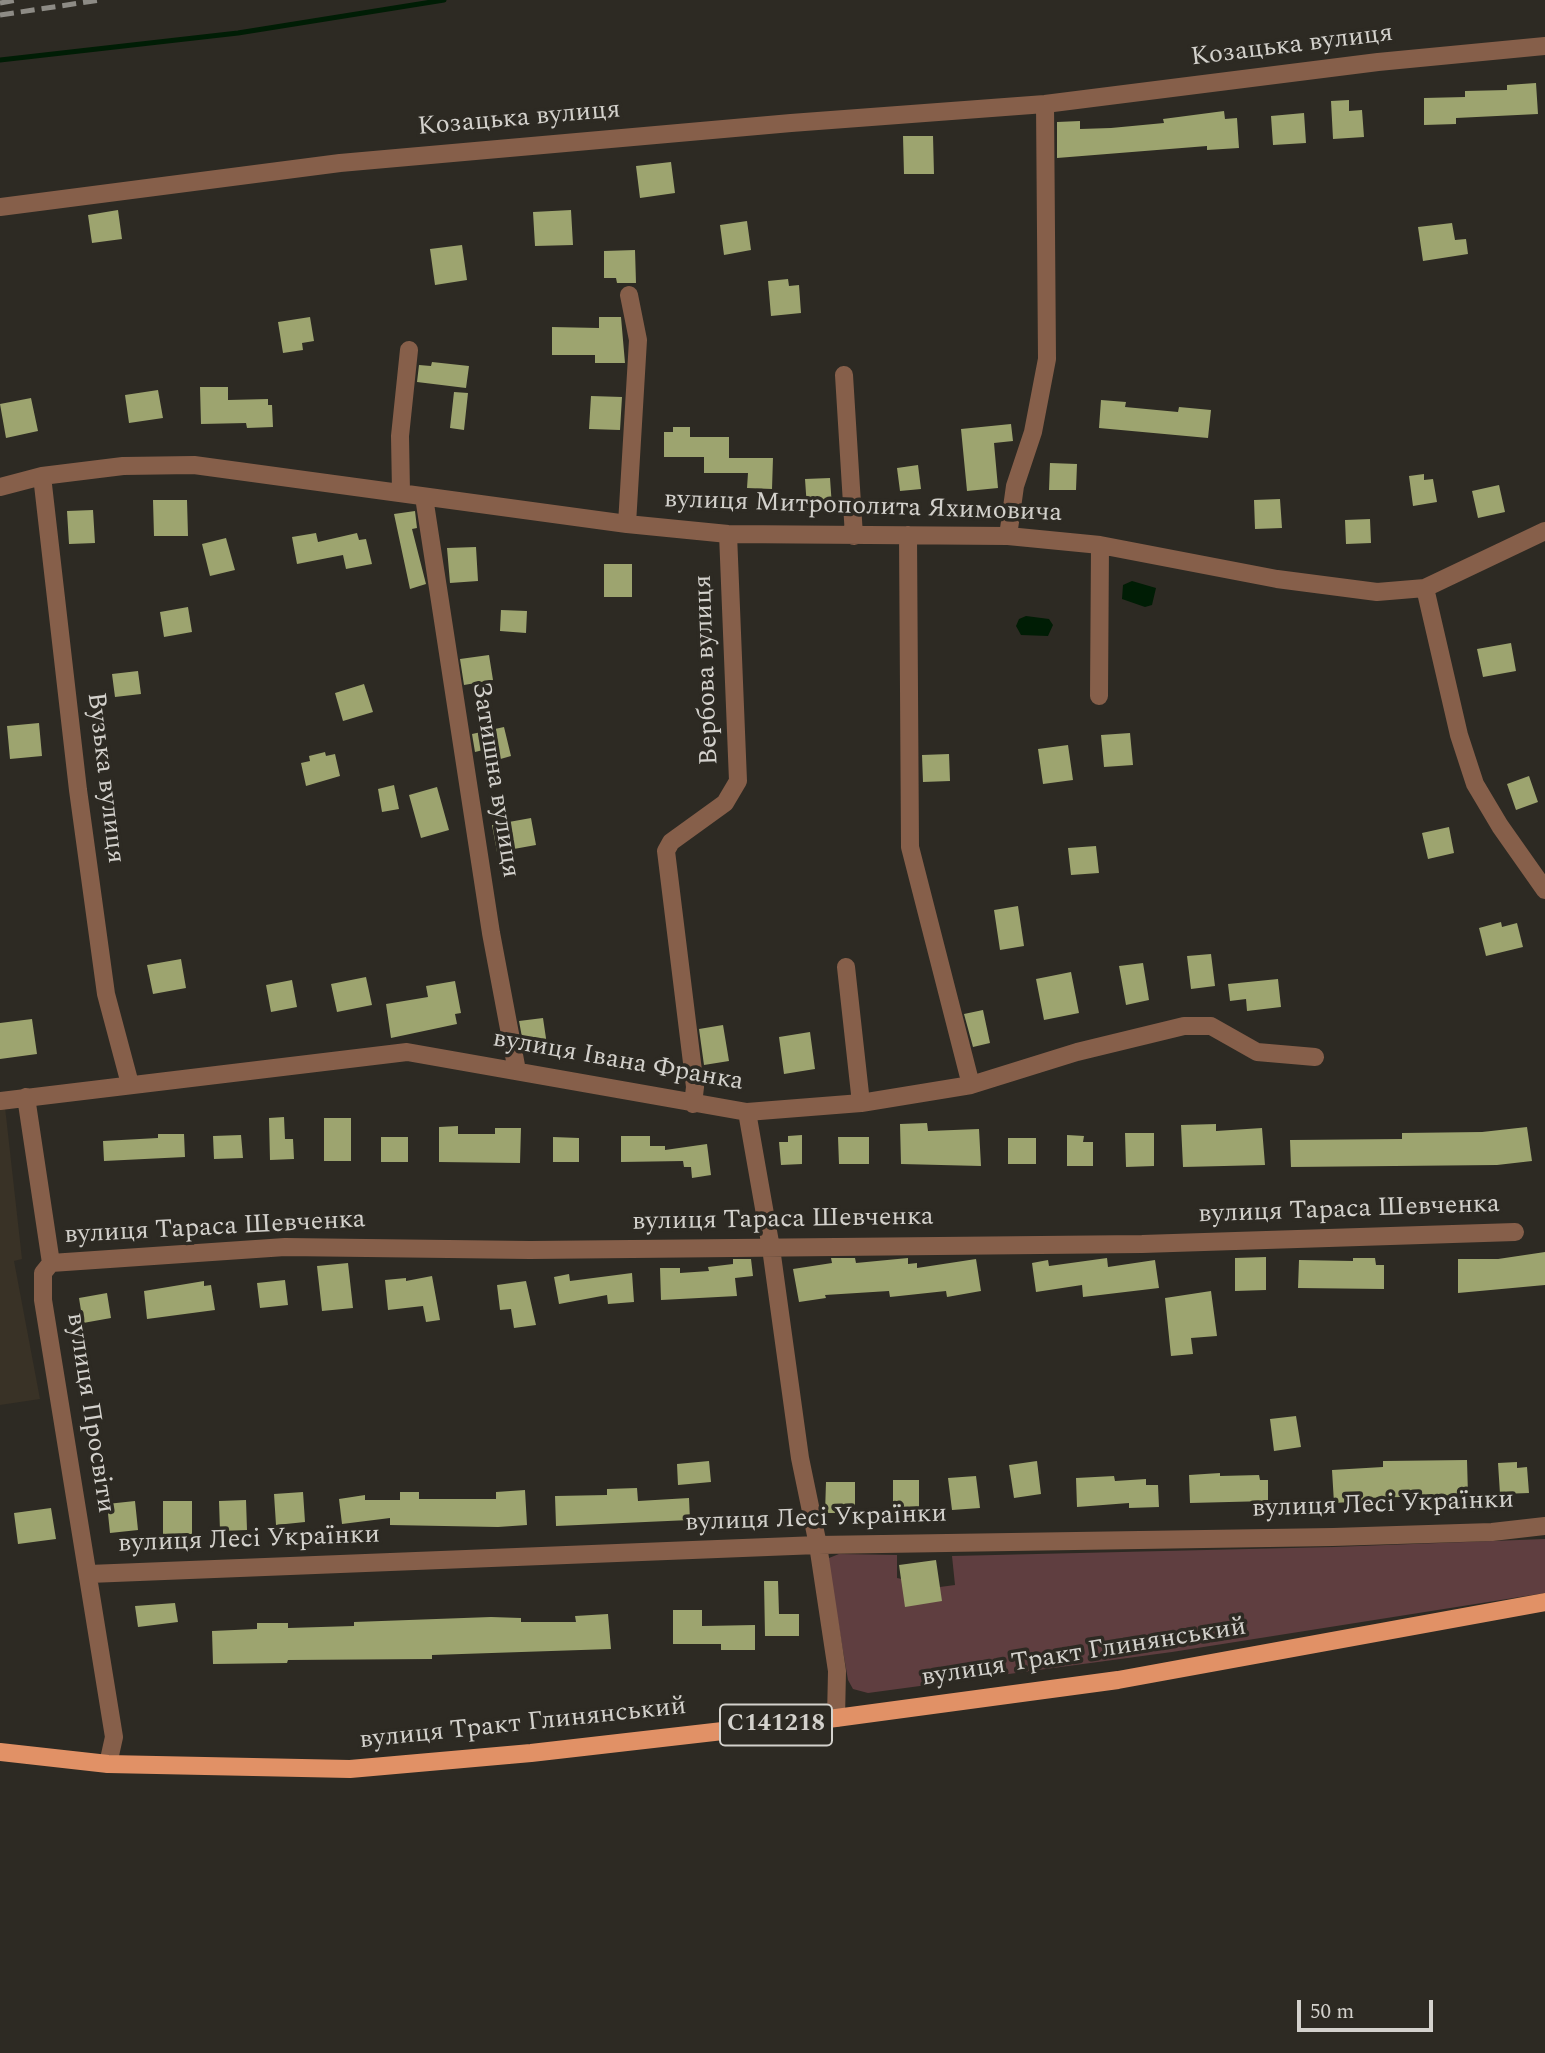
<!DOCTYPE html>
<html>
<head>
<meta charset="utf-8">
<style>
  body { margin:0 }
  #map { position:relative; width:1545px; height:2053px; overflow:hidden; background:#2d2a23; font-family:Spectral,serif }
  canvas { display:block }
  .scale { position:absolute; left:1297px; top:2000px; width:136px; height:32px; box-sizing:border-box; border:4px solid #d3d1cc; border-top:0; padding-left:9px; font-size:21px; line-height:24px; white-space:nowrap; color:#d3d1cc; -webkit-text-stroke:5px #2d2a23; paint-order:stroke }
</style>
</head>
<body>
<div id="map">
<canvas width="1545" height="2053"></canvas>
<div class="scale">50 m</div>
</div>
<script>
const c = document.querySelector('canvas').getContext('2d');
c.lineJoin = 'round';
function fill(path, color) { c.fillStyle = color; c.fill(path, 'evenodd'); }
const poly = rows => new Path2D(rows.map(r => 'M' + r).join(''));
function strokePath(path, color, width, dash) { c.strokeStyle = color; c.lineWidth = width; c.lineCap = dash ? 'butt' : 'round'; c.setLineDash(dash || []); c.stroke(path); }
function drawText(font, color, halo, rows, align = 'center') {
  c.font = font + ' Spectral,serif'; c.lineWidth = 7; c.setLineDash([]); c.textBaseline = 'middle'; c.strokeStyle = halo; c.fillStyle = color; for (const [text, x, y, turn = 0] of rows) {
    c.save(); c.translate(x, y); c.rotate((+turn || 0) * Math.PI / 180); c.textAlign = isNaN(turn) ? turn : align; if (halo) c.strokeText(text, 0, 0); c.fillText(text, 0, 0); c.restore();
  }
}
fill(poly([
  [5,1107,22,1259,14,1261,40,1399,0,1405,0,1108]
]), '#393226');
fill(poly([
  [1545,1539,1545,1593,1172,1652,868,1693,853,1689,848,1680,828,1563,829,1558,839,1554,897,1555,897,1578,940,1587,955,1585,952,1556,1333,1547]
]), '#5f3e40');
fill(poly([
  [1132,581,1156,588,1152,605,1145,607,1122,599,1123,585],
  [1026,616,1049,619,1053,625,1048,636,1021,635,1016,626,1019,619]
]), '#001d05');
strokePath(poly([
  [0,60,238,33,444,0]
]), '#001d05', 5);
fill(poly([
  [1536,83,1538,114,1456,118,1456,124,1424,125,1424,98,1465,97,1465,91,1507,90,1507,85],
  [1349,100,1349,111,1362,110,1364,137,1333,139,1331,101],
  [1224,111,1225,119,1237,118,1239,148,1207,150,1207,146,1057,158,1057,122,1080,121,1080,129,1111,128,1164,123,1163,119],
  [1304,113,1306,143,1273,145,1271,116],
  [903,136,933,136,934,174,904,174],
  [671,162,675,193,640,198,636,166],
  [118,210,122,239,92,243,88,215],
  [571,210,573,245,535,246,533,212],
  [747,221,751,250,724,255,720,225],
  [1452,223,1455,240,1466,239,1468,254,1423,261,1418,227],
  [462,245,467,280,435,285,430,249],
  [635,250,636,283,617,283,616,278,604,278,604,251],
  [788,279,789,286,799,285,801,313,771,316,768,281],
  [310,317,314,341,302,343,303,350,283,353,278,322],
  [599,317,621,317,625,363,595,363,595,355,552,355,552,327,599,328],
  [432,362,469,366,466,388,417,382,419,365,431,366],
  [200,387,228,387,228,400,268,399,268,405,272,405,273,427,247,428,246,423,201,424],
  [158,390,163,418,129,423,125,395],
  [454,392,468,393,464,430,450,428],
  [591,396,622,397,620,430,589,429],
  [31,398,38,431,6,438,0,404],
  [1101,400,1126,402,1125,407,1178,412,1179,407,1211,410,1208,438,1099,428],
  [1011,424,1013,441,994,443,998,488,967,491,961,429],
  [673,427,690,427,690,437,729,437,729,458,773,458,772,489,747,488,748,473,704,473,704,457,664,457,664,432,673,432],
  [1050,463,1077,464,1076,490,1049,490],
  [918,465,921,489,900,491,897,468],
  [1424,474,1424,480,1433,479,1437,502,1413,506,1409,476],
  [830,478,832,507,807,508,805,479],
  [1499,485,1505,512,1478,518,1472,491],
  [1280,499,1282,528,1255,529,1254,500],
  [153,500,187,500,188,536,154,536],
  [93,510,95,543,69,544,67,511],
  [415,511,417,528,412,529,426,584,410,589,394,514],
  [1370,519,1371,543,1346,544,1345,520],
  [316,533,318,542,357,533,359,540,366,539,372,564,346,569,343,555,297,564,292,537],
  [226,538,235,570,210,576,202,544],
  [476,547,478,581,450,583,447,548],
  [604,564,632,564,632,597,604,597],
  [188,607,192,632,164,637,160,612],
  [501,610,527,611,526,633,500,631],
  [1511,643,1516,671,1483,677,1477,649],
  [489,655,493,680,464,685,460,659],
  [138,671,141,694,115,697,112,674],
  [364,684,373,712,343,721,335,693],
  [39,723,42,756,10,759,7,726],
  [504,727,511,756,490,762,487,749,475,752,472,734],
  [1130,733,1133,765,1104,767,1101,735],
  [1068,745,1073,780,1043,784,1038,749],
  [325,752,326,756,335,754,340,776,306,786,301,763,310,761,309,756],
  [949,754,950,781,923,782,922,755],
  [1529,776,1538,802,1516,810,1507,784],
  [394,785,399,809,382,812,378,789],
  [437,787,449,830,421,838,409,795],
  [531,818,536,845,497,852,492,825],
  [1449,827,1454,853,1428,859,1422,833],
  [1096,846,1099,873,1071,875,1068,848],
  [1018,906,1024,946,1000,950,994,910],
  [1501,922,1502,927,1517,923,1523,947,1486,956,1479,928],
  [1211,954,1215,986,1191,989,1187,956],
  [181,959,186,988,153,994,147,965],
  [1143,963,1149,1000,1126,1005,1119,966],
  [1071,972,1079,1013,1044,1020,1036,979],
  [366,977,372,1005,337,1012,331,984],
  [1278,979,1281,1007,1247,1011,1246,999,1230,1001,1228,984],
  [292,980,297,1007,271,1012,266,985],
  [455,981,461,1013,455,1014,457,1024,391,1038,386,1004,428,997,426,986],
  [983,1010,990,1043,973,1047,964,1014],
  [543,1018,547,1045,524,1048,519,1021],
  [32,1019,37,1054,0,1059,0,1023],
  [723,1025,729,1061,704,1065,699,1029],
  [810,1032,815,1069,784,1074,779,1037],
  [284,1117,285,1139,293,1139,294,1159,270,1160,269,1118],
  [324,1118,351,1118,351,1161,324,1161],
  [927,1123,928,1131,979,1129,981,1166,901,1164,900,1124],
  [1216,1124,1216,1131,1262,1128,1265,1165,1183,1167,1181,1125],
  [458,1126,458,1134,495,1134,495,1128,521,1128,520,1163,439,1162,439,1127],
  [1527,1127,1532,1161,1497,1165,1291,1167,1290,1140,1402,1139,1402,1133,1482,1132],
  [1125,1133,1154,1133,1154,1166,1126,1167],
  [158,1134,184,1134,185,1157,104,1161,103,1141,158,1138],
  [241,1135,243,1158,214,1159,213,1136],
  [802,1135,802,1164,781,1165,779,1142,788,1142,788,1136],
  [1067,1135,1084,1136,1083,1142,1093,1142,1093,1166,1067,1166],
  [621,1136,650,1136,650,1146,665,1146,665,1150,707,1144,711,1175,692,1178,691,1167,684,1167,683,1161,621,1162],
  [381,1137,408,1137,408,1162,381,1162],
  [553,1137,579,1138,579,1162,553,1162],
  [838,1137,869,1137,869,1164,839,1164],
  [1008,1138,1036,1138,1036,1164,1008,1164],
  [1545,1252,1545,1285,1458,1293,1458,1259,1498,1259],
  [1266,1257,1266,1290,1235,1291,1235,1258],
  [831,1258,855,1258,856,1263,908,1258,908,1264,917,1263,917,1268,976,1259,981,1291,947,1297,946,1291,890,1297,889,1291,825,1295,826,1298,799,1302,793,1269,832,1263],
  [1107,1258,1108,1267,1155,1260,1159,1288,1083,1297,1082,1285,1036,1292,1032,1263,1048,1260,1049,1266],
  [1353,1258,1375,1258,1376,1265,1384,1265,1384,1289,1298,1288,1299,1260,1353,1261],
  [733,1259,751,1259,753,1276,735,1278,737,1296,661,1300,660,1268,680,1268,680,1273,709,1271,708,1267,733,1264],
  [348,1263,353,1308,322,1311,317,1266],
  [632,1273,634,1302,608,1304,607,1295,559,1304,554,1277,569,1274,570,1281],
  [432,1276,440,1320,426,1322,423,1306,388,1310,385,1280,406,1278,406,1281],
  [285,1280,288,1305,260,1308,257,1283],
  [204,1281,204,1286,211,1285,215,1310,147,1319,144,1291],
  [526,1281,536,1325,514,1328,511,1309,500,1310,497,1285],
  [1211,1291,1217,1336,1191,1338,1193,1354,1171,1356,1165,1298],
  [107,1293,111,1318,83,1323,79,1298],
  [1296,1416,1301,1447,1274,1451,1270,1419],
  [1467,1460,1468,1495,1366,1498,1366,1501,1334,1503,1332,1470,1383,1467,1383,1461],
  [709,1461,711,1482,678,1485,677,1464],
  [1037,1461,1041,1494,1014,1498,1009,1465],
  [1517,1462,1517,1468,1527,1467,1529,1493,1500,1494,1498,1463],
  [1220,1473,1220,1476,1259,1475,1260,1480,1268,1480,1268,1501,1190,1503,1189,1475],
  [976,1476,980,1508,952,1510,948,1478],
  [1114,1476,1115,1481,1146,1479,1146,1485,1158,1485,1159,1507,1129,1508,1129,1503,1077,1507,1076,1478],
  [893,1480,919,1480,919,1512,893,1512],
  [826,1482,855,1482,855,1513,825,1513],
  [637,1488,638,1501,689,1498,690,1520,556,1526,555,1496,607,1495,607,1489],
  [525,1490,527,1525,498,1527,390,1525,390,1518,342,1524,339,1499,365,1495,365,1500,400,1500,400,1492,419,1492,419,1499,496,1499,496,1492],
  [303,1492,305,1522,276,1525,274,1494],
  [246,1500,247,1530,220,1531,219,1501],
  [135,1501,138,1530,110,1533,107,1504],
  [163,1501,192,1501,192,1534,163,1534],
  [51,1508,56,1539,18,1544,14,1513],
  [936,1560,942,1601,905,1607,899,1565],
  [764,1581,778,1581,779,1614,799,1614,799,1636,765,1636],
  [175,1603,178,1622,138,1627,135,1606],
  [673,1610,702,1610,702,1626,755,1625,755,1650,721,1650,721,1644,673,1644],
  [608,1614,611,1649,432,1655,432,1659,288,1660,287,1663,213,1664,212,1631,257,1629,257,1623,288,1623,288,1628,354,1626,354,1622,491,1617,521,1618,521,1622,576,1622,575,1616]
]), '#9da46f');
strokePath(poly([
  [0,207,340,163,791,123,1045,104,1378,62,1545,46],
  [844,375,854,536],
  [42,476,78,790,106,994,130,1084],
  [0,487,42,476,123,466,194,465,627,524,728,534,1008,536,1100,545,1277,579,1377,592,1425,588,1545,531],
  [401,492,400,436,409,350],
  [424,497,491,933,517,1071],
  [627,524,638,340,629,295],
  [908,535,910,847,971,1085],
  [1008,536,1015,486,1033,432,1047,359,1045,104],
  [1425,588,1459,735,1475,784,1500,826,1545,890],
  [1099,696,1100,545],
  [846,967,861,1103],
  [26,1097,51,1263,43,1273,43,1300,114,1737,108,1764],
  [0,1101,407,1052,747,1112,861,1103,971,1085,1077,1052,1184,1026,1211,1026,1257,1052,1315,1057],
  [693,1104,695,1087,666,851,671,842,725,803,738,781,728,534],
  [747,1112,771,1248,800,1458,818,1545,837,1671,836,1718],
  [51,1263,285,1247,530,1250,1142,1244,1515,1232],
  [89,1574,818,1545,1333,1537,1492,1532,1545,1526]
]), '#865f4a', 18);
strokePath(poly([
  [0,1752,108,1764,350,1769,531,1753,836,1718,1118,1680,1545,1602]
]), '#e19166', 18);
strokePath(poly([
  [0,3,17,0],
  [0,15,100,0]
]), '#8d8b85', 5, [14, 7]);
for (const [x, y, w] of [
  [776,1725,112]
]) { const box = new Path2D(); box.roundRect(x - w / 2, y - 20.5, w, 41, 5); c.fillStyle = '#2d2a23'; c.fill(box); strokePath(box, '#d3d1cc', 2); }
drawText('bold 24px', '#d3d1cc', null, [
  ["С141218",776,1725]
]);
drawText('26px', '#d3d1cc', '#2d2a23', [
  ["Козацька вулиця",1292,47,-7],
  ["Козацька вулиця",519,120,-5],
  ["вулиця Митрополита Яхимовича",863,508,2],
  ["Вербова вулиця",708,670,-92],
  ["Вузька вулиця",104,778,83],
  ["Затишна вулиця",494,780,81],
  ["вулиця Івана Франка",618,1062,10],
  ["вулиця Тараса Шевченка",1349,1211,-2],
  ["вулиця Тараса Шевченка",783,1221,-1],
  ["вулиця Тараса Шевченка",215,1229,-3],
  ["вулиця Просвіти",89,1413,81],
  ["вулиця Лесі Українки",1383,1506,-2],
  ["вулиця Лесі Українки",816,1520,-2],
  ["вулиця Лесі Українки",249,1541,-2],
  ["вулиця Тракт Глинянський",1084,1654,-9],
  ["вулиця Тракт Глинянський",523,1725,-6]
]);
</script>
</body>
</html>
